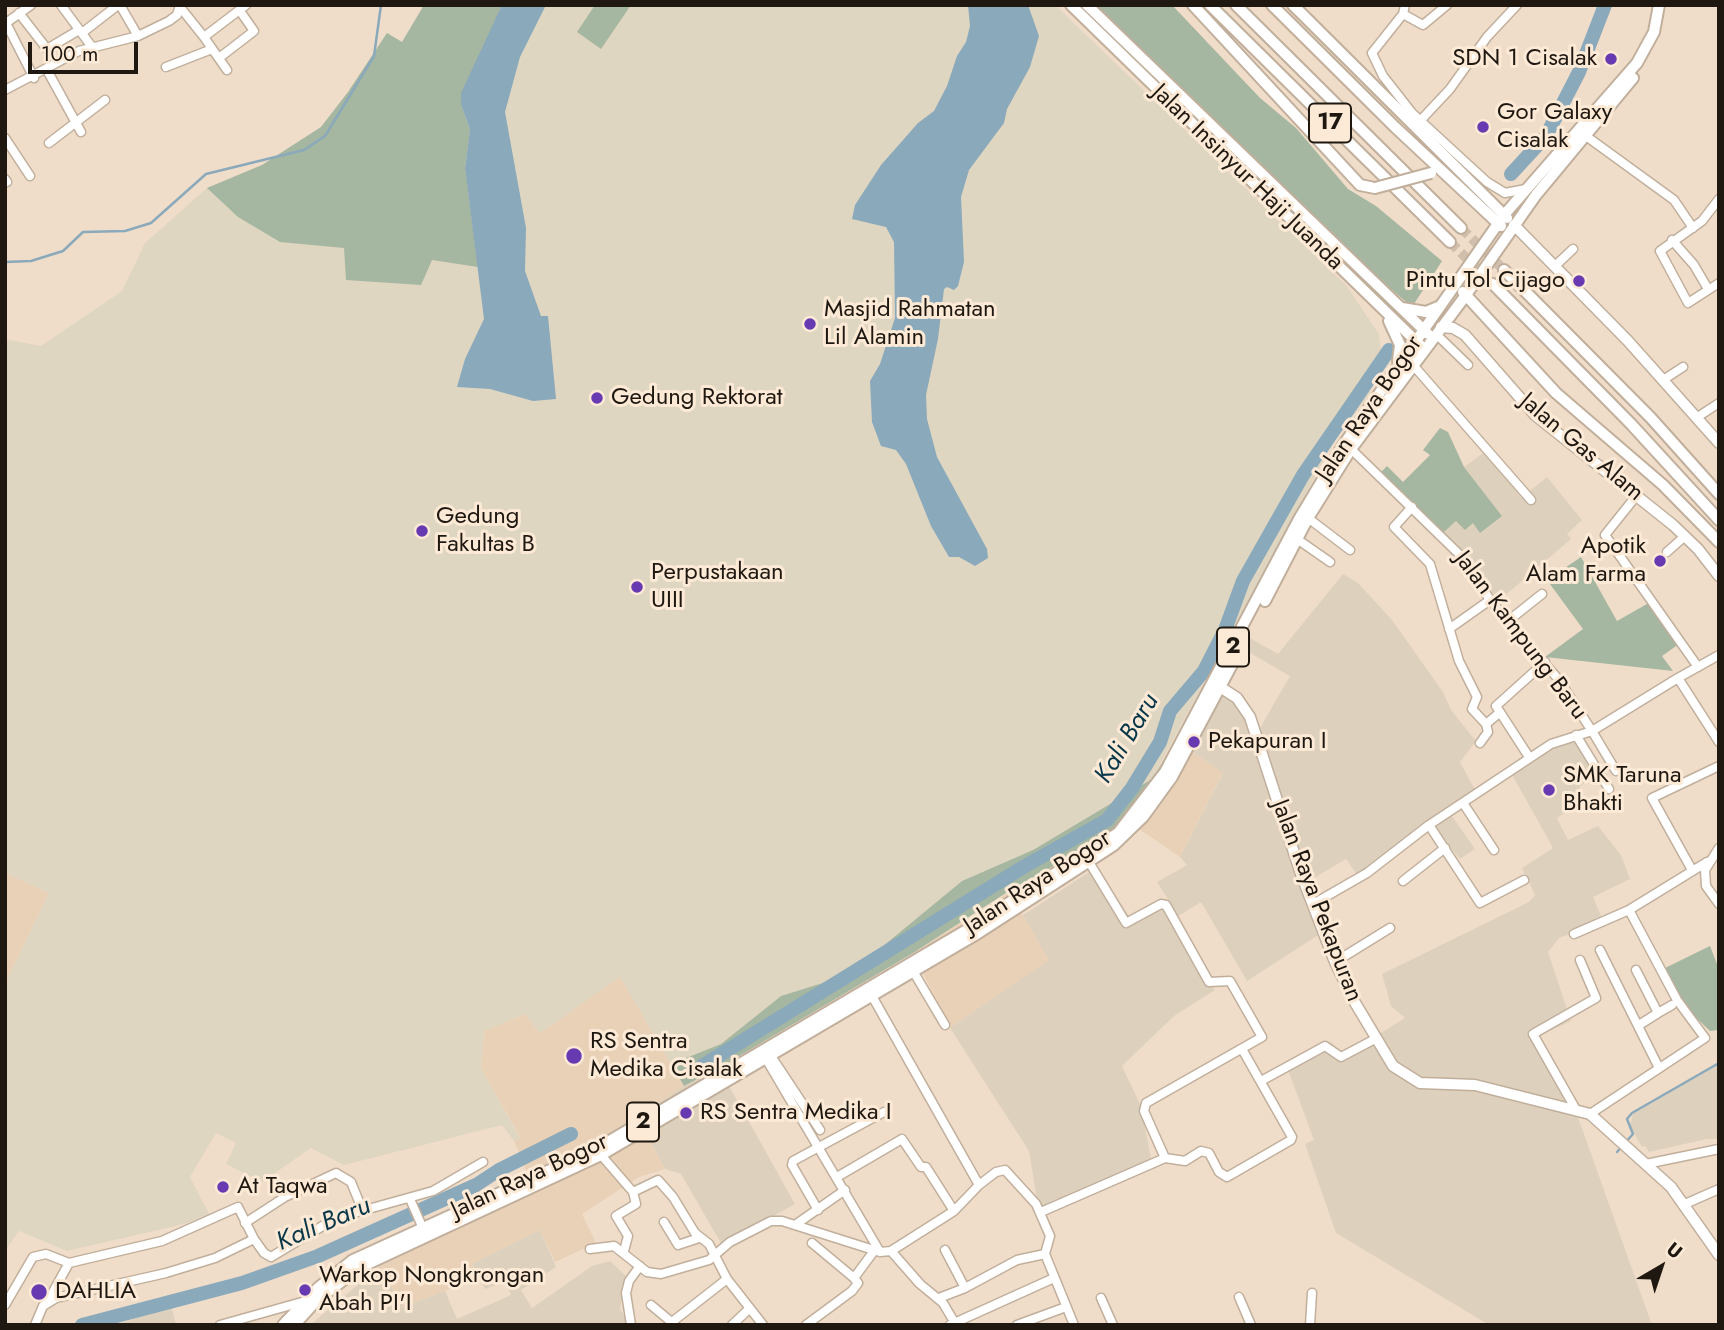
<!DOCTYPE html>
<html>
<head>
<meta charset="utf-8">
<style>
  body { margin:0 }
  #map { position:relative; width:1724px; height:1330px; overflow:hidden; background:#f0ddc9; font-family:Jost,sans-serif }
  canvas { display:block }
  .frame { position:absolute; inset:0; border:7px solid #1f1811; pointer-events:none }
  .north { position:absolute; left:1626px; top:1232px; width:70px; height:70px; -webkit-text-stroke:5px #fdead6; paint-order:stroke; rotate:39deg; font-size:19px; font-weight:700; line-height:28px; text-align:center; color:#1f1811 }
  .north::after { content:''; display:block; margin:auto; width:24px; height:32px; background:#1f1811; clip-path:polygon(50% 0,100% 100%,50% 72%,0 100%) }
  .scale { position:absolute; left:28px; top:42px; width:110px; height:32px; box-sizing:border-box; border:4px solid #1f1811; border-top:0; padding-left:9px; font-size:21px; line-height:24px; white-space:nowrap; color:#1f1811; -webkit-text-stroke:5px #fdead6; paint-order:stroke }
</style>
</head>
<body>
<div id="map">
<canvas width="1724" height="1330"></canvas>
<div class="frame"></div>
<div class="north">U</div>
<div class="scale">100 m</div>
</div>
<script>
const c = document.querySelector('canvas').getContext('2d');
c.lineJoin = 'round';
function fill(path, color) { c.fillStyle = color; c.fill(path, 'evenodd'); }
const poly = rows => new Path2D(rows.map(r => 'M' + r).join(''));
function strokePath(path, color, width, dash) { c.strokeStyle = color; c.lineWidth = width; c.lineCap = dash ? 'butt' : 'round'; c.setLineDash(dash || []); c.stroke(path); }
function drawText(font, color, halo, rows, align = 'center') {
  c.font = font + ' Jost,sans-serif'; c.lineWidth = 6; c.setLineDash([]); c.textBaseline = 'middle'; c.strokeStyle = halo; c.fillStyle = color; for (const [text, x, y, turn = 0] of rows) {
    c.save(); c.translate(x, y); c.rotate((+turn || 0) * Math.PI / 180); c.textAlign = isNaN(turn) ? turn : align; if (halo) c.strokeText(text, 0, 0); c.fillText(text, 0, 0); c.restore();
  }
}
fill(poly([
  [1191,751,1223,772,1180,857,1139,829],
  [5,873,50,893,5,984],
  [1009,892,1050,960,950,1028,913,953],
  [620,976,684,1086,637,1116,665,1169,639,1177,582,1214,596,1243,555,1262,540,1230,472,1264,479,1278,403,1307,380,1266,534,1190,514,1141,520,1137,481,1068,484,1031,525,1014,540,1033]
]), '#e9d1b8');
fill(poly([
  [1486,451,1521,498,1547,477,1582,520,1567,534,1571,539,1495,604,1466,555,1443,533,1456,521,1472,523,1502,516,1464,467],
  [1343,574,1358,583,1392,620,1443,692,1451,710,1476,741,1460,762,1479,797,1452,816,1475,849,1460,859,1434,828,1360,879,1346,859,1302,885,1323,932,1247,981,1201,902,1172,920,1215,990,1174,1016,1122,1066,1141,1106,1152,1164,1098,1193,1043,1209,1037,1200,1029,1151,950,1028,1049,960,1023,915,1097,867,1134,924,1171,904,1157,882,1187,865,1180,857,1223,773,1191,751,1222,691,1240,704,1256,735,1290,676,1245,650,1250,638,1278,654],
  [1572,735,1597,775,1579,787,1585,800,1557,818,1568,840,1598,826,1621,855,1630,879,1593,897,1601,916,1582,925,1584,929,1559,938,1548,952,1571,1021,1539,1036,1573,1103,1652,1325,1489,1325,1336,1233,1305,1144,1314,1140,1288,1070,1331,1042,1342,1057,1405,1018,1391,1006,1382,974,1529,902,1535,895,1522,868,1553,848,1511,773],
  [1719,1064,1719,1139,1707,1139,1649,1152,1645,1146,1642,1147,1630,1126,1633,1114],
  [719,1068,795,1204,722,1245,681,1174,665,1169,637,1116,684,1086],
  [540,1230,556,1267,521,1290,532,1308,592,1266,610,1261,626,1276,620,1309,630,1325,310,1325,380,1266,403,1307,445,1291,457,1319,511,1295,505,1282,485,1289,472,1264],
  [171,1305,176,1325,117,1325]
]), '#ddd1bd');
fill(poly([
  [424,5,1055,5,1346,285,1379,334,1381,352,1361,382,1371,392,1334,441,1152,779,1033,850,962,881,848,975,781,996,721,1044,671,1064,620,977,540,1033,525,1014,484,1031,481,1068,520,1138,514,1141,502,1125,344,1165,311,1148,262,1182,226,1164,236,1143,216,1133,190,1177,209,1214,184,1224,67,1251,19,1231,5,1251,5,984,49,893,5,873,5,339,41,346,122,291,145,243,207,188,262,165,321,127,348,92,387,33,402,42]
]), '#dfd6c1');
fill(poly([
  [424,5,502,5,461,105,470,129,465,168,478,267,432,260,421,285,346,280,344,248,280,242,238,217,207,188,262,165,321,127,348,92,387,33,402,42],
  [595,5,631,5,601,49,577,32],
  [1095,5,1172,5,1260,98,1296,128,1348,189,1376,206,1442,261,1412,307,1356,259],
  [1440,428,1448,432,1464,467,1502,516,1480,533,1473,523,1465,530,1456,521,1443,533,1380,473,1387,466,1403,482,1430,455,1423,450],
  [1581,557,1617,621,1654,600,1679,644,1662,656,1673,671,1545,657,1583,629,1547,580],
  [1175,742,1163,775,1114,832,1009,891,913,953,719,1068,684,1086,671,1064,721,1044,781,996,848,975,962,881,1033,850,1152,779],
  [1710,946,1719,969,1719,1030,1710,1031,1685,1007,1665,968]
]), '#a5b6a1');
fill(poly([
  [502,5,546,5,520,57,505,112,526,228,525,271,541,316,548,316,556,399,533,401,490,389,457,387,465,359,484,319,465,168,470,129,461,105,461,93],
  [968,5,1028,5,1039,36,1030,67,1007,109,1004,123,969,170,961,197,964,262,958,286,954,290,947,287,944,289,938,339,926,395,927,419,937,457,987,549,988,558,975,566,959,557,949,557,931,526,906,464,896,450,881,446,872,422,870,381,880,364,895,318,894,242,886,227,852,219,855,205,881,165,918,123,934,111,947,86,957,56,966,42,970,26]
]), '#8aa9bb');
strokePath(poly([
  [5,262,31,261,63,251,83,232,125,231,151,223,206,174,304,150,325,136,374,56,381,5],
  [1617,1152,1633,1134,1627,1119,1632,1113,1719,1063]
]), '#8aa9bb', 2.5);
strokePath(poly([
  [1511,174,1546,136,1579,72,1605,5],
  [702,1066,1025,866,1107,820,1132,788,1160,742,1170,711,1204,671,1225,630,1243,581,1303,475,1389,350],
  [82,1325,242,1283,318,1256,476,1185,499,1170,571,1134]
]), '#8aa9bb', 14);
strokePath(poly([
  [1461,228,1504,270],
  [1450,242,1493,284]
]), '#d1bfad', 10, [10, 5]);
const minor = poly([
  [31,5,6,23,34,78],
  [61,5,92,47],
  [120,5,138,36],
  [1405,5,1403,14,1372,53,1383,76,1412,113,1487,182,1505,193,1526,189],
  [180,7,204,37,246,5],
  [19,13,47,49,79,30],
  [1403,14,1423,25,1447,5],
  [82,33,118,5],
  [204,37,227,70],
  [219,58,254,31,240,11],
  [166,67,212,49],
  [47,70,81,132],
  [5,90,79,51,138,36,169,21,177,15,180,5],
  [1420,121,1450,89,1487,37,1517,5],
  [1586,136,1674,200,1693,228],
  [5,138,30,176],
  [49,143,105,100],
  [5,179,7,182],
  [1719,199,1702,221,1660,251,1688,303,1719,283],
  [1672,240,1694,265,1708,289],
  [1555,266,1573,249],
  [1436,334,1468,365],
  [1413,365,1531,500],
  [1663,380,1683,367],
  [1696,418,1719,403],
  [1351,449,1462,557,1490,600,1559,680,1592,731,1678,678,1719,742],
  [1637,495,1605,535,1698,667],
  [1412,507,1394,527,1430,564,1459,661,1477,697,1472,709,1486,724,1498,714],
  [1308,518,1350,550],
  [1297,539,1330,562],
  [1667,552,1685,536],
  [1508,621,1542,594],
  [1449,629,1490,600],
  [1678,678,1719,655],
  [1576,735,1609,789],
  [1480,743,1488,732,1486,724],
  [1529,757,1496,706,1545,662],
  [1463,803,1494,850],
  [1429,825,1480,903,1524,880],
  [1719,848,1705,870,1706,886,1719,904],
  [1086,857,1126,923,1161,904,1166,905,1209,982,1230,981,1262,1037,1146,1103,1144,1111,1165,1158],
  [1692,870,1652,798,1719,766],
  [1403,881,1445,848],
  [1313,904,1367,873,1429,825,1551,744,1592,731,1616,771],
  [1574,934,1629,910,1707,862],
  [1600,950,1659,1068],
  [1335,962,1390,928],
  [1636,970,1658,1013,1639,1025],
  [913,971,945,1025],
  [1658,1013,1672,1005],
  [771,1056,820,1130],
  [766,1059,880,1252],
  [1261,1081,1325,1046,1341,1057,1375,1039],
  [1575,1108,1533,1034,1596,998,1580,960],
  [1590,1114,1705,1038,1677,1000,1629,910],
  [601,1155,633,1192,658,1180,673,1197,695,1233,709,1244,727,1279,763,1325],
  [1646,1164,1719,1149],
  [837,1177,902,1139,921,1167,926,1167,954,1211],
  [979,1185,996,1172,1005,1170,1036,1204,1050,1236,1045,1254,1074,1325],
  [410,1199,425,1233],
  [1685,1204,1719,1189],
  [818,1210,792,1165,793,1161,884,1112],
  [1041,1212,1165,1158,1185,1161,1201,1151,1209,1153,1219,1172,1227,1177,1291,1140,1292,1137,1242,1049],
  [664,1222,678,1245,699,1238],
  [245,1223,285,1197,336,1173,351,1182,362,1209],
  [795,1225,845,1190],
  [812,1243,854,1278],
  [590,1249,614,1246,647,1272,661,1274,709,1260,730,1242,771,1221,782,1221,880,1252,891,1251,954,1211,979,1185,872,996],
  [945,1250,965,1288],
  [624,1251,628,1236,616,1216,636,1204,633,1192],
  [891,1251,920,1284,943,1303,956,1325],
  [69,1263,162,1241,238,1207,254,1239,264,1253,271,1257,336,1218,433,1191,483,1162],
  [1239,1297,1251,1325],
  [939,1298,965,1288,1017,1260,1045,1254],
  [1101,1298,1113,1325],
  [48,1301,69,1263],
  [5,1305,33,1257,46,1254,69,1263],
  [651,1305,675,1325],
  [672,1322,727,1279],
  [35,1325,43,1306,56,1298,166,1273,215,1258,254,1239],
  [220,1325,302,1302],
  [631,1325,626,1293,629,1281,640,1266],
  [732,1325,749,1309],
  [806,1325,852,1291,858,1283,854,1278,874,1251],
  [950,1325,1054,1278],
  [1017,1325,1066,1307],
  [1310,1325,1312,1293]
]);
const major = poly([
  [1514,225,1628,341,1719,443],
  [1441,327,1453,328,1465,335,1535,415,1673,525,1698,549,1719,576],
  [1214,683,1237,698,1250,717,1301,874,1335,962,1354,1001,1393,1066,1420,1083,1475,1085,1590,1114,1671,1187,1719,1255]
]);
const highway = poly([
  [1071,5,1420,345],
  [1087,5,1428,334],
  [1193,5,1360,185,1375,188],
  [1210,5,1450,242],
  [1236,5,1461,228],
  [1272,5,1396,128,1501,226],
  [1293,5,1507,218],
  [1504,270,1651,418,1719,494],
  [1493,284,1631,424,1719,520],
  [1463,292,1556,393,1663,485,1719,542],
  [1402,308,1426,312,1440,306],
  [1389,321,1400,345,1398,361],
  [1265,601,1308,518,1351,449,1466,295,1536,195,1633,78],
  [283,1325,318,1288,353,1260,596,1149,970,928,1118,833,1165,772,1299,519,1344,444,1504,215,1637,63,1654,32,1659,5],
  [294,1325,316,1301,359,1268,601,1155,975,935,1114,845,1143,817,1172,777,1243,644]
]);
strokePath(minor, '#c1af9c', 11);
strokePath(major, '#c1af9c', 13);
strokePath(highway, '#c1af9c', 14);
strokePath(minor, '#fff', 8);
strokePath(major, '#fff', 10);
strokePath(highway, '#fff', 10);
const highwayBridge = poly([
  [1375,188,1431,173]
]);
strokePath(highwayBridge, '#c1af9c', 14, []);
strokePath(highwayBridge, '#fff', 10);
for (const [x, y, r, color] of [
  [1611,59,7,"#683ab1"],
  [1483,127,7,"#683ab1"],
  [1579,281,7,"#683ab1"],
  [810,324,7,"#683ab1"],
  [597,398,7,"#683ab1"],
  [422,531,7,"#683ab1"],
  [1660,561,7,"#683ab1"],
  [637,587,7,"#683ab1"],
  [1194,742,7,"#683ab1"],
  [1549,790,7,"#683ab1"],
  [574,1056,9,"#683ab1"],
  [686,1113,7,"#683ab1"],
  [223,1187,7,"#683ab1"],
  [305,1290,7,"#683ab1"],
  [39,1292,9,"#683ab1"]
]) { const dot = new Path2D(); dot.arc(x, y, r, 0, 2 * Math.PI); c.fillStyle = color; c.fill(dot); strokePath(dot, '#fdead6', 2.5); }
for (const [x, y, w] of [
  [1330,123,42],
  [1233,647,32],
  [643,1122,32]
]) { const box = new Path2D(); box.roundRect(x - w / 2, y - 19.5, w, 39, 5); c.fillStyle = '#fdead6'; c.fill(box); strokePath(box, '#1f1811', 2); }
drawText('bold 23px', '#1f1811', null, [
  ["17",1330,123],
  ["2",1233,647],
  ["2",643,1122]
]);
drawText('24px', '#1f1811', '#fdead6', [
  ["SDN 1 Cisalak",1597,59,"right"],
  ["Gor Galaxy",1497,113],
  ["Cisalak",1497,141],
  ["Pintu Tol Cijago",1565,281,"right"],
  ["Masjid Rahmatan",824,310],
  ["Lil Alamin",824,338],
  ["Gedung Rektorat",611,398],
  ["Gedung",436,517],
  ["Fakultas B",436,545],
  ["Apotik",1646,547,"right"],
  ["Alam Farma",1646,575,"right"],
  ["Perpustakaan",651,573],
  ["UIII",651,601],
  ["Pekapuran I",1208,742],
  ["SMK Taruna",1563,776],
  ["Bhakti",1563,804],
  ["RS Sentra",590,1042],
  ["Medika Cisalak",590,1070],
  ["RS Sentra Medika I",700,1113],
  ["At Taqwa",237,1187],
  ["Warkop Nongkrongan",319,1276],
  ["Abah PI'I",319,1304],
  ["DAHLIA",55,1292]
], 'left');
drawText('24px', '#1f1811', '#fdead6', [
  ["Jalan Insinyur Haji Juanda",1247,178,44],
  ["Jalan Raya Bogor",1370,409,-56],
  ["Jalan Gas Alam",1581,448,40],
  ["Jalan Kampung Baru",1520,636,53],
  ["Jalan Raya Bogor",1038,883,-33],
  ["Jalan Raya Pekapuran",1316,901,69],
  ["Jalan Raya Bogor",530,1177,-25]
]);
drawText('italic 26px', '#09374a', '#fdead6', [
  ["Kali Baru",1128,739,-59],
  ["Kali Baru",324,1225,-23]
]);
</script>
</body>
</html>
